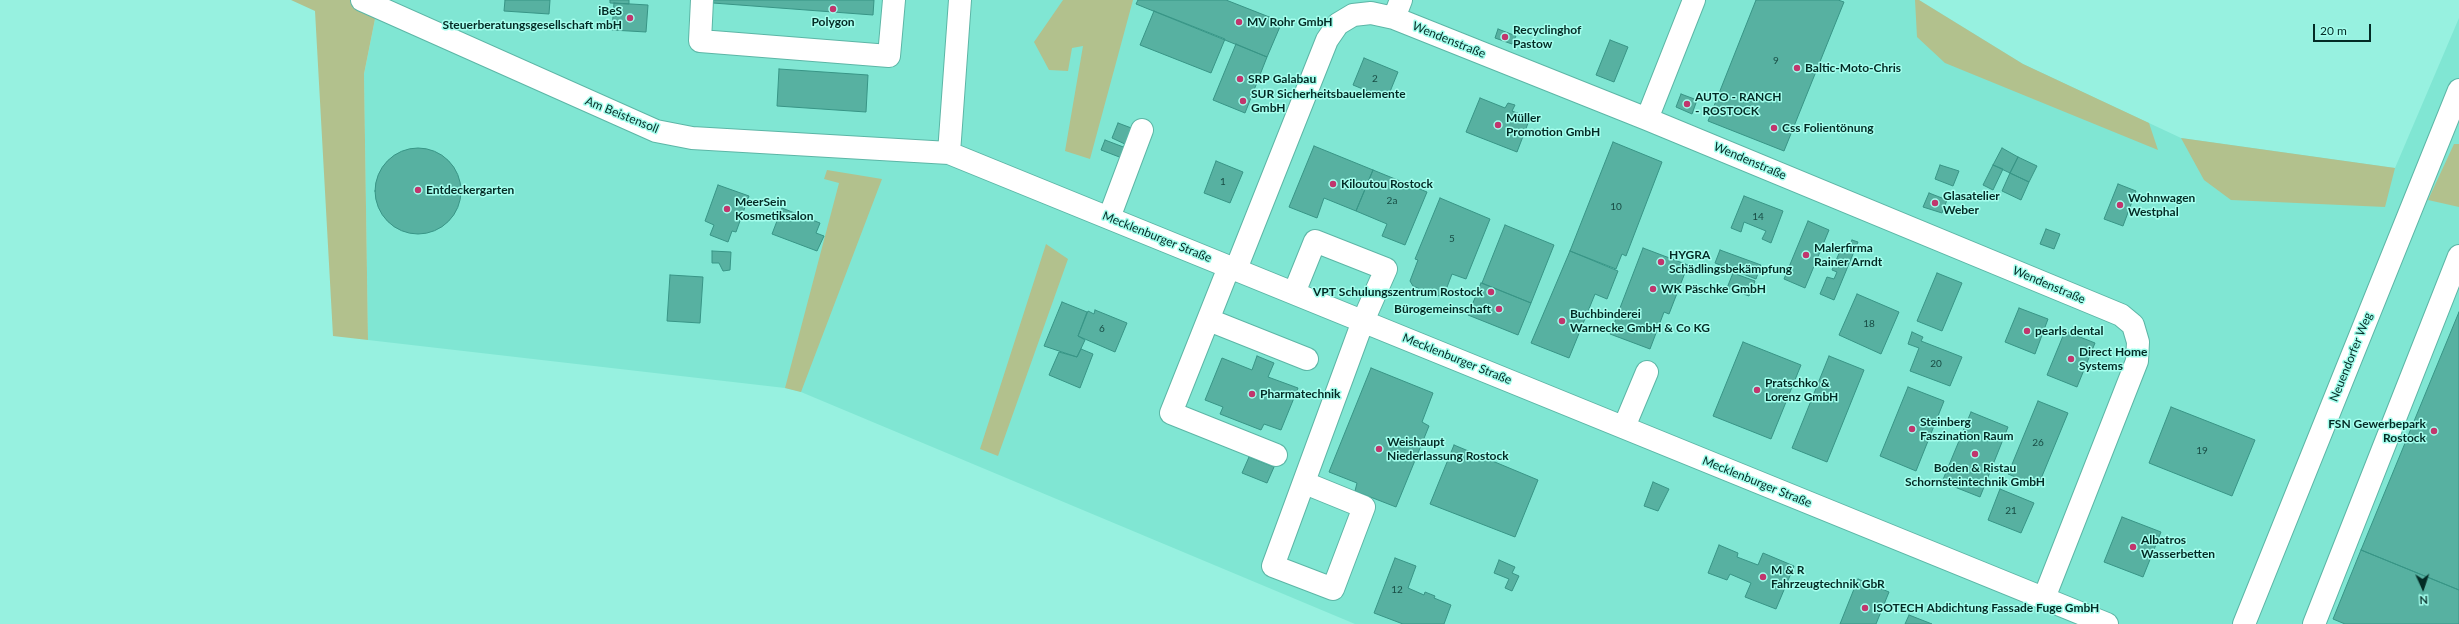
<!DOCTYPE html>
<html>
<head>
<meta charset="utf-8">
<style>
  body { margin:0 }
  #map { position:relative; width:2459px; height:624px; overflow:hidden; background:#97f1e0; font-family:Lato,sans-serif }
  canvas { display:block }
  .north { position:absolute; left:2403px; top:568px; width:40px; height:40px; -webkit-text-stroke:3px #a4feed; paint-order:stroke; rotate:177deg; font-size:11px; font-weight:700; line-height:16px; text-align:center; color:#032b25 }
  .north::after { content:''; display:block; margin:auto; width:14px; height:18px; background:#032b25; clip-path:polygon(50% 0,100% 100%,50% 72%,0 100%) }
  .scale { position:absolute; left:2313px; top:24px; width:58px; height:18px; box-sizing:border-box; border:2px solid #032b25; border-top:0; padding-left:5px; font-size:12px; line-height:14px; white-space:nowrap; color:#032b25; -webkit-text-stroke:3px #a4feed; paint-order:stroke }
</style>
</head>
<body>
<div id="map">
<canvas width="2459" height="624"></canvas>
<div class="north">N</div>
<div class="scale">20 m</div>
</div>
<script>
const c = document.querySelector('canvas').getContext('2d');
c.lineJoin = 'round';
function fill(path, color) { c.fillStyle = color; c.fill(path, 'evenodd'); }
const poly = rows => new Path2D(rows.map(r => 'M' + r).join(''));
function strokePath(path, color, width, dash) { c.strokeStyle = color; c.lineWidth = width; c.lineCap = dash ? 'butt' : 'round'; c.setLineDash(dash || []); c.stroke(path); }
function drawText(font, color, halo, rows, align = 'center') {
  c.font = font + ' Lato,sans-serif'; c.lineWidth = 3; c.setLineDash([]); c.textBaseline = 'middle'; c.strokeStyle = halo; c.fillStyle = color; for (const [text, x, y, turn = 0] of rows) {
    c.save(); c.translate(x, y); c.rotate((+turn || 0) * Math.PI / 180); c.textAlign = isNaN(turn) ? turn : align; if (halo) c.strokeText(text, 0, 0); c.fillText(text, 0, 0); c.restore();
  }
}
fill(poly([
  [373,0,1919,0,2023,64,2181,138,2395,168,2459,18,2459,624,1355,624,801,392,785,388,368,340,364,74,375,19]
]), '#80e6d3');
fill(poly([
  [291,0,373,0,375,19,364,74,368,340,333,336,315,11],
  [1063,0,1133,0,1090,159,1065,151,1083,46,1072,48,1068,71,1049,70,1034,42],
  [1915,0,1919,0,2023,64,2149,123,2158,150,1945,63,1917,37],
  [2181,138,2395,168,2385,207,2231,200,2204,180],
  [2454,144,2459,144,2459,207,2428,200],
  [827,170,882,179,801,392,785,388,839,183,824,179],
  [1046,244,1068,259,998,456,980,449]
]), '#b2c18d');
const building = poly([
  [505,0,550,0,549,14,504,11,505,0],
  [610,0,629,0,629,4,610,3,610,0],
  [713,0,874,0,873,15,713,3,713,0],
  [1138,0,1226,0,1282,22,1267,57,1136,4,1138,0],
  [1756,0,1838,0,1844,2,1784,151,1708,121,1756,0],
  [614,3,648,5,646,32,612,30,614,3],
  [1154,11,1225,39,1211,73,1140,45,1154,11],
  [1498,29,1516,36,1512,44,1495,38,1498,29],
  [1610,40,1628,47,1614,82,1596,75,1610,40],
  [1236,44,1267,57,1245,113,1213,100,1236,44],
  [1364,58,1398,72,1387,99,1353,85,1364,58],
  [779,69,868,75,866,112,777,106,779,69],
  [1681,94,1697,100,1692,114,1676,107,1681,94],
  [1480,98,1505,108,1508,103,1515,105,1512,111,1530,118,1517,152,1466,132,1480,98],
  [1118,123,1134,129,1127,145,1112,138,1118,123],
  [1105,140,1126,148,1122,158,1101,150,1105,140],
  [1613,142,1662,162,1626,256,1622,254,1616,269,1570,251,1613,142],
  [1314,146,1373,170,1356,211,1324,198,1317,218,1289,207,1314,146],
  [2002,148,2018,157,2010,173,1993,165,2002,148],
  '375 191a43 43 0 1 1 86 0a43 43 0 1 1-86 0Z',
  [2018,157,2037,166,2029,182,2010,173,2018,157],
  [1216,161,1243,172,1230,203,1204,193,1216,161],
  [1940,165,1959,171,1953,186,1935,179,1940,165],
  [1993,165,2003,169,1993,190,1983,185,1993,165],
  [1373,170,1427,192,1405,245,1382,236,1387,224,1356,211,1373,170],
  [2010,173,2029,182,2021,200,2002,191,2010,173],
  [2118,184,2136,191,2123,226,2104,219,2118,184],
  [718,185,749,196,736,232,732,231,728,242,710,235,714,225,705,221,718,185],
  [1929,193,1947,200,1942,213,1923,207,1929,193],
  [1744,196,1783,211,1771,243,1762,239,1766,231,1744,222,1741,232,1731,228,1744,196],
  [1440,198,1490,219,1466,279,1452,274,1444,295,1437,296,1413,286,1410,281,1418,260,1415,259,1440,198],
  [782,208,820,223,816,233,824,236,817,251,772,234,782,208],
  [1808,221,1829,230,1805,288,1784,279,1808,221],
  [1505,225,1554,245,1531,303,1482,283,1505,225],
  [2046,229,2060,234,2054,249,2040,244,2046,229],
  [1852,240,1858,242,1834,300,1820,294,1827,277,1834,279,1837,272,1832,270,1840,251,1845,254,1852,240],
  [1643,248,1688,265,1669,314,1664,312,1650,349,1610,334,1643,248],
  [1720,250,1761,265,1756,279,1715,263,1720,250],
  [712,251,731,252,730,270,723,271,719,263,712,263,712,251],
  [1570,251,1618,271,1607,299,1595,294,1569,358,1531,343,1570,251],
  [1733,273,1755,281,1749,296,1727,288,1733,273],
  [1937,273,1962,283,1942,331,1917,321,1937,273],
  [670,275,703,277,700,323,667,321,670,275],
  [1481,283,1531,303,1518,335,1468,315,1481,283],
  [1857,294,1899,312,1881,354,1839,335,1857,294],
  [1062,302,1087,312,1078,336,1085,340,1077,357,1044,346,1062,302],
  [2019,308,2048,319,2035,354,2005,342,2019,308],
  [1095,310,1127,323,1115,352,1078,336,1088,311,1094,314,1095,310],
  [2459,312,2459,590,2361,550,2459,312],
  [2065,331,2095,343,2077,387,2047,375,2065,331],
  [1912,332,1923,337,1921,341,1962,357,1950,386,1910,371,1919,348,1908,344,1912,332],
  [1743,342,1801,365,1771,439,1713,416,1743,342],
  [1081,349,1093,354,1080,388,1049,375,1059,352,1077,357,1081,349],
  [1257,356,1274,363,1268,377,1298,388,1281,430,1264,424,1261,430,1220,414,1223,407,1205,400,1222,358,1252,370,1257,356],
  [1829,356,1864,370,1827,462,1792,448,1829,356],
  [1371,368,1433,393,1422,422,1429,426,1396,507,1355,491,1357,483,1329,472,1371,368],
  [1908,387,1944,401,1916,471,1880,456,1908,387],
  [2038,401,2068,413,2038,486,2008,474,2038,401],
  [2171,407,2255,440,2232,496,2149,463,2171,407],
  [1971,412,2008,427,1980,497,1942,482,1971,412],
  [1454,445,1538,480,1515,537,1430,504,1454,445],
  [1249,457,1274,467,1267,483,1242,473,1249,457],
  [1653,482,1669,489,1658,511,1644,506,1653,482],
  [2000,489,2034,503,2021,533,1988,520,2000,489],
  [2122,517,2161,532,2143,577,2104,562,2122,517],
  [1719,545,1738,553,1737,557,1758,565,1763,553,1794,566,1776,609,1745,597,1751,583,1730,574,1727,580,1708,573,1719,545],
  [2361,550,2459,590,2459,624,2345,624,2333,619,2361,550],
  [1395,558,1416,566,1408,588,1424,595,1425,592,1435,596,1434,598,1451,605,1444,624,1403,624,1374,613,1395,558],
  [1499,560,1515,567,1512,573,1519,576,1512,591,1505,588,1509,579,1494,573,1499,560],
  [1858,579,1889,592,1876,624,1840,624,1858,579],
  [1909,615,1932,624,1905,624,1909,615]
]);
fill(building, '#57b1a1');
strokePath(building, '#389586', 1);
const minor = poly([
  [362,0,656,131,692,138,949,153,2107,624],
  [702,0,700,41,889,56,894,0],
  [1394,18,1401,0],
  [1647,119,1694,0],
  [949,153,960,0],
  [1109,218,1142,130],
  [1229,267,1171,413,1276,455],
  [1236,269,1327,40,1338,24,1353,15,1371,13,1394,18,1647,119,2121,315,2133,325,2138,342,2137,361,2044,598],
  [1294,293,1315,241,1386,269,1363,321,1273,566,1333,589,1364,507,1305,483],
  [1209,320,1307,359],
  [1624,427,1647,372],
  [2244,624,2459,90],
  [2314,624,2459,256]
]);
strokePath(minor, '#5cb6a6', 24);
strokePath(minor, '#fff', 22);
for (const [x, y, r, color] of [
  [833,9,4,"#c1366d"],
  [630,18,4,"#c1366d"],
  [1239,22,4,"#c1366d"],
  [1505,37,4,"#c1366d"],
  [1797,68,4,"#c1366d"],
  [1240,79,4,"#c1366d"],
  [1243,101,4,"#c1366d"],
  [1687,104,4,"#c1366d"],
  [1498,125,4,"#c1366d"],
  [1774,128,4,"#c1366d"],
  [1333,184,4,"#c1366d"],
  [418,190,4,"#c1366d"],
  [1935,203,4,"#c1366d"],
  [2120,205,4,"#c1366d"],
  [727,209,4,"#c1366d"],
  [1806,255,4,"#c1366d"],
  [1661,262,4,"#c1366d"],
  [1653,289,4,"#c1366d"],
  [1491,292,4,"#c1366d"],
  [1499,309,4,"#c1366d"],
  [1562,321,4,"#c1366d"],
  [2027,331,4,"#c1366d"],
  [2071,359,4,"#c1366d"],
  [1757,390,4,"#c1366d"],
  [1252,394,4,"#c1366d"],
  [1912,429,4,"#c1366d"],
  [2434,431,4,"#c1366d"],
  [1379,449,4,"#c1366d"],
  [1975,454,4,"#c1366d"],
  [2133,547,4,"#c1366d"],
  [1763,577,4,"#c1366d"],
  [1865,608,4,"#c1366d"]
]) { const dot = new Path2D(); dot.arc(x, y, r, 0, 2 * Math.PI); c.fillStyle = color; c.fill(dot); strokePath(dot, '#a4feed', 1.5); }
drawText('10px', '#184c44', null, [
  ["9",1776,61],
  ["2",1375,79],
  ["1",1223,182],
  ["2a",1392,201],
  ["10",1616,207],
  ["14",1758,217],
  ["5",1452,239],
  ["18",1869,324],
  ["6",1102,329],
  ["20",1936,364],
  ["26",2038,443],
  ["19",2202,451],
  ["21",2011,511],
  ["12",1397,590]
]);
drawText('bold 12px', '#032b25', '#a4feed', [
  ["iBeS",622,11,"right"],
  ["Steuerberatungsgesellschaft mbH",622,25,"right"],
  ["Polygon",833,22,"center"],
  ["MV Rohr GmbH",1247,22],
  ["Recyclinghof",1513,30],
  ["Pastow",1513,44],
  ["Baltic-Moto-Chris",1805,68],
  ["SRP Galabau",1248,79],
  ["SUR Sicherheitsbauelemente",1251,94],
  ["GmbH",1251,108],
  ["AUTO - RANCH",1695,97],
  ["- ROSTOCK",1695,111],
  ["Müller",1506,118],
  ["Promotion GmbH",1506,132],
  ["Css Folientönung",1782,128],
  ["Kiloutou Rostock",1341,184],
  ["Entdeckergarten",426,190],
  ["Glasatelier",1943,196],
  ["Weber",1943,210],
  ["Wohnwagen",2128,198],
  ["Westphal",2128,212],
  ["MeerSein",735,202],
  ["Kosmetiksalon",735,216],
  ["Malerfirma",1814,248],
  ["Rainer Arndt",1814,262],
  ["HYGRA",1669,255],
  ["Schädlingsbekämpfung",1669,269],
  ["WK Päschke GmbH",1661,289],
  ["VPT Schulungszentrum Rostock",1483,292,"right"],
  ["Bürogemeinschaft",1491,309,"right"],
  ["Buchbinderei",1570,314],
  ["Warnecke GmbH & Co KG",1570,328],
  ["pearls dental",2035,331],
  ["Direct Home",2079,352],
  ["Systems",2079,366],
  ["Pratschko &",1765,383],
  ["Lorenz GmbH",1765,397],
  ["Pharmatechnik",1260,394],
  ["Steinberg",1920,422],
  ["Faszination Raum",1920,436],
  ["FSN Gewerbepark",2426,424,"right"],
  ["Rostock",2426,438,"right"],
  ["Weishaupt",1387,442],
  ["Niederlassung Rostock",1387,456],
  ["Boden & Ristau",1975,468,"center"],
  ["Schornsteintechnik GmbH",1975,482,"center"],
  ["Albatros",2141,540],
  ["Wasserbetten",2141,554],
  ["M & R",1771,570],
  ["Fahrzeugtechnik GbR",1771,584],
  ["ISOTECH Abdichtung Fassade Fuge GmbH",1873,608]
], 'left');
drawText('12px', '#032b25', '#a4feed', [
  ["Wendenstraße",1449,40,22],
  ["Am Beistensoll",622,115,22],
  ["Wendenstraße",1750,161,23],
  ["Mecklenburger Straße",1157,237,22],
  ["Wendenstraße",2049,285,23],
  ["Neuendorfer Weg",2351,357,-68],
  ["Mecklenburger Straße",1457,359,22],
  ["Mecklenburger Straße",1757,482,22]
]);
</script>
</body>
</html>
